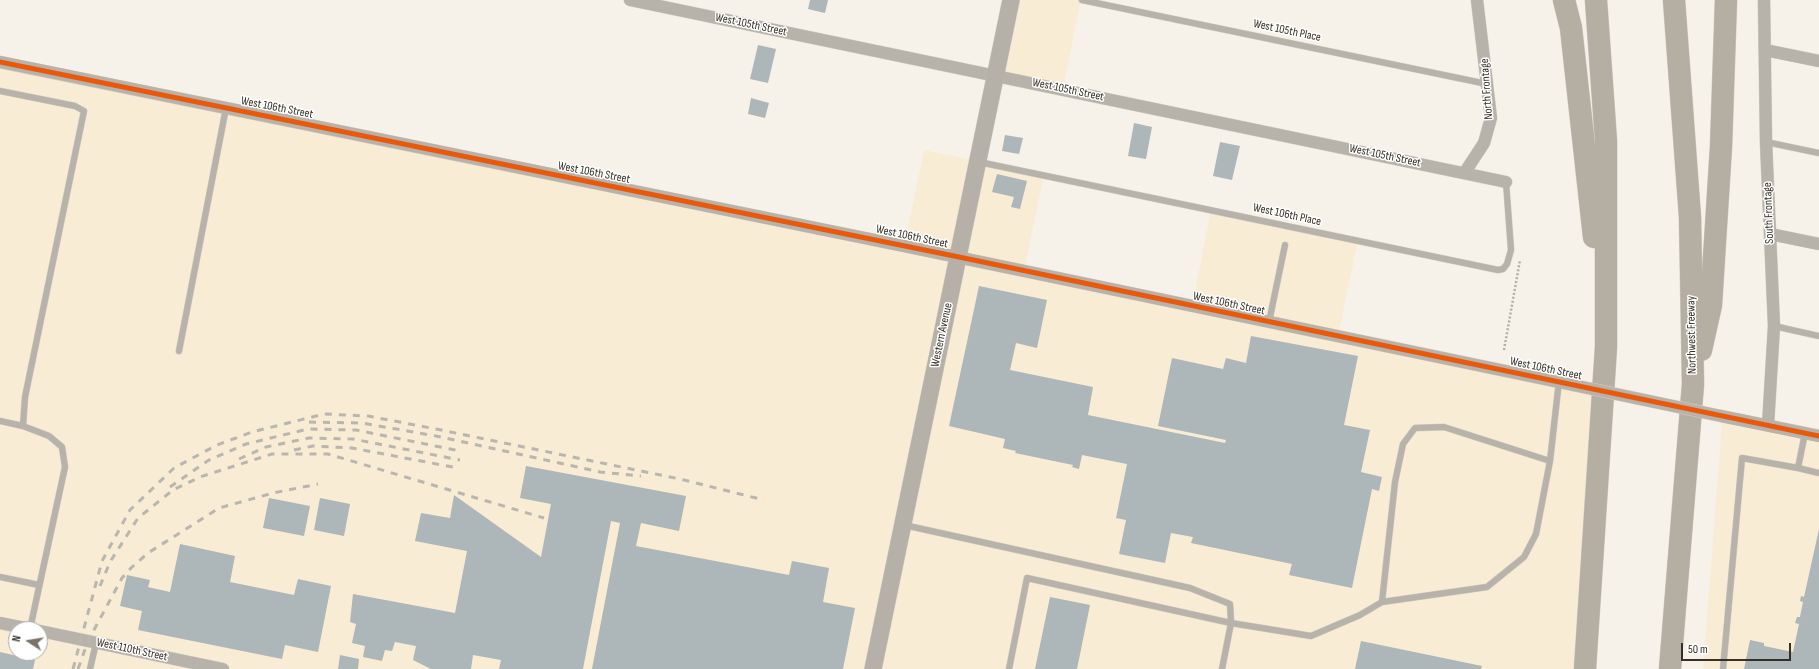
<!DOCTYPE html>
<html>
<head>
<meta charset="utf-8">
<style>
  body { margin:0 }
  #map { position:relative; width:1819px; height:669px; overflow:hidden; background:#f7f2e9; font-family:"Sofia Sans Condensed",sans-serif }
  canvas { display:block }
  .north { position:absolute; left:8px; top:621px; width:40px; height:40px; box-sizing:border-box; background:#fff; border:1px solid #aeaca7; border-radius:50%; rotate:282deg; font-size:11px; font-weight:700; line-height:16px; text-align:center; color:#352f24 }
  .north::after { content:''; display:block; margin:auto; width:14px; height:18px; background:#797369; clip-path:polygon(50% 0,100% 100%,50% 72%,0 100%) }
  .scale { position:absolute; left:1681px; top:643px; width:110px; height:18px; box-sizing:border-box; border:2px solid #352f24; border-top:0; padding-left:5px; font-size:12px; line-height:14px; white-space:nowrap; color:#352f24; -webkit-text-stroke:3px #fff; paint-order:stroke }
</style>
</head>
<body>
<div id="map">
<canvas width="1819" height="669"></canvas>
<div class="north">N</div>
<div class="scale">50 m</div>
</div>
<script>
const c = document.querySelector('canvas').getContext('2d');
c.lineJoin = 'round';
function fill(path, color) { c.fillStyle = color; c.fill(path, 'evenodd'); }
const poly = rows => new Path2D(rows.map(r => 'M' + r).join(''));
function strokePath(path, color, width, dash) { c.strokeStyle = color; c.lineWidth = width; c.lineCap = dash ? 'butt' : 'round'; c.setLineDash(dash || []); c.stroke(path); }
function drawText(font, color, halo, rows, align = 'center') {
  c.font = font + ' "Sofia Sans Condensed",sans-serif'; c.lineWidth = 3; c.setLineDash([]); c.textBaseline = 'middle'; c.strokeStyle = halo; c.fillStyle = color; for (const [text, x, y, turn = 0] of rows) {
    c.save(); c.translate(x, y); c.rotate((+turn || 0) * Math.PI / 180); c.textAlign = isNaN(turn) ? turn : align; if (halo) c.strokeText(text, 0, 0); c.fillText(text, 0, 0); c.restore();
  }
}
fill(poly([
  [1011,0,1081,0,1063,89,995,75],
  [0,62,904,246,924,150,978,161,1044,175,1024,271,1192,306,1211,210,1358,241,1338,336,1599,390,1583,669,0,669],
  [16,629,40,629,40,653,16,653],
  [1722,423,1819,443,1819,669,1703,669]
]), '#f8ecd4');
fill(poly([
  [810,0,828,0,825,13,808,9],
  [758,45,776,49,768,83,750,79],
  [751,98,769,103,765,118,748,114],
  [1134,123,1152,127,1146,159,1128,156],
  [1005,135,1023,138,1019,154,1002,151],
  [1220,142,1240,146,1232,180,1213,176],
  [997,174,1027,181,1020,209,1011,207,1014,197,992,192],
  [979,286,1047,300,1037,348,1016,343,1010,370,1093,387,1088,415,1225,443,1226,440,1158,426,1172,358,1223,369,1226,358,1246,363,1251,336,1358,356,1344,425,1370,430,1361,472,1382,477,1379,491,1372,489,1352,588,1289,575,1292,564,1191,543,1193,537,1171,533,1165,563,1119,554,1126,520,1116,518,1127,464,1082,455,1079,469,1072,467,1073,465,1015,453,1016,451,1003,448,1005,439,949,426],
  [526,466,686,496,679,531,641,523,636,546,789,575,792,561,829,568,823,602,855,608,843,669,592,669,620,523,611,521,583,669,499,669,501,660,473,655,471,669,431,669,413,660,416,646,395,642,392,651,385,650,382,661,363,657,365,646,352,643,356,624,350,622,353,594,455,613,467,551,415,541,421,513,450,518,454,495,541,557,551,504,520,498],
  [269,498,310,506,304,536,263,528],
  [320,498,350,504,344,536,314,530],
  [1819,529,1819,669,1744,669,1750,640,1764,643,1764,646,1793,652,1799,624,1795,623,1797,617,1800,617,1803,602,1800,601,1801,596,1804,597],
  [180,544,235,556,230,582,294,595,298,579,331,586,318,652,285,645,282,659,138,630,142,611,120,606,127,575,150,580,148,587,170,592],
  [1050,597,1090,605,1077,669,1035,669],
  [1361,641,1482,666,1481,669,1355,669],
  [0,652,35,660,33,669,0,669],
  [340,655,359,659,358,669,338,669]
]), '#adb6b8');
const lane = poly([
  [1082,0,1487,84],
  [0,91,75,106,84,111,25,397,23,426],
  [1766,142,1819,153],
  [979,162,1498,270,1503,269,1507,264,1511,250,1506,182],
  [1269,322,1285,245],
  [1774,326,1819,336],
  [179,351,226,108],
  [0,421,23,426,49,436,62,447,65,467,30,629],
  [1798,468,1819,473],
  [904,525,1190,588,1230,604,1231,623,1311,636,1360,615,1382,602,1487,587,1524,557,1536,534,1550,461,1559,381],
  [0,577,39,585],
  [1382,602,1395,482,1403,444,1415,428,1444,427,1550,461],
  [90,669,96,643],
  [1009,669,1027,578,1231,623,1222,669],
  [1723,669,1742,458,1798,468,1805,433]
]);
const street = poly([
  [630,0,1506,182],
  [1764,0,1766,142,1774,326,1768,425],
  [1765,50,1819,61],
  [0,62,904,246,1573,385],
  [1465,172,1484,143,1491,118,1477,0],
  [1770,234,1819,244],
  [1721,416,1819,436],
  [0,623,30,629],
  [40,631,223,669]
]);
const secondary = poly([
  [873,669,1011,0]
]);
const highway = poly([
  [1564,0,1571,28,1594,237],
  [1701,350,1711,305,1721,147,1726,0],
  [1585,669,1606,347,1606,141,1596,0],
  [1670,669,1693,384,1690,217,1674,0]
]);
strokePath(lane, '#d3cec6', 7);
strokePath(street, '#d3cec6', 13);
strokePath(secondary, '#d3cec6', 18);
strokePath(highway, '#d3cec6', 23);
strokePath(poly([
  [1504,350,1520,260]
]), '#b2afa8', 2.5, [2, 2]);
strokePath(lane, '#b7b3ab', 6);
strokePath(street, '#b7b3ab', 12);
strokePath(secondary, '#b6b1a8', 17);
strokePath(highway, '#b4aea3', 22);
strokePath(poly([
  [309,422,362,423,436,436,600,472,641,476],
  [294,450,313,446,352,448,458,468],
  [239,459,266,447,309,438,353,439,460,460],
  [170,487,209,460,246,444,308,429,356,430,460,451],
  [100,586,110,562,138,518,173,490,200,477,272,454,328,454,544,518],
  [73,669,102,561,130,510,174,468,217,445,252,432,324,414,368,416,436,429,680,479,764,500],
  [78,669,88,641,122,578,131,568,148,553,219,508,273,493,318,484]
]), '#b9b6ae', 3, [7, 7]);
const streetBridge = poly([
  [1573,385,1721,416]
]);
strokePath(streetBridge, '#d3cec6', 13, []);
strokePath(streetBridge, '#b7b3ab', 12);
strokePath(poly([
  [0,62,959,257,1819,436]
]), '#e8590c', 5);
drawText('12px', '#352f24', '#fff', [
  ["West 105th Street",751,25,12],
  ["West 105th Place",1287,31,12],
  ["North Frontage",1487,89,-94],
  ["West 105th Street",1068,90,12],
  ["West 106th Street",277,108,11],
  ["West 105th Street",1385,156,12],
  ["West 106th Street",594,173,11],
  ["South Frontage",1769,213,-92],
  ["West 106th Place",1287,215,12],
  ["West 106th Street",912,237,12],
  ["West 106th Street",1229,304,12],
  ["Western Avenue",942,335,-78],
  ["Northwest Freeway",1692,335,-91],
  ["West 106th Street",1546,369,12],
  ["West 110th Street",132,650,12]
]);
</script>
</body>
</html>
